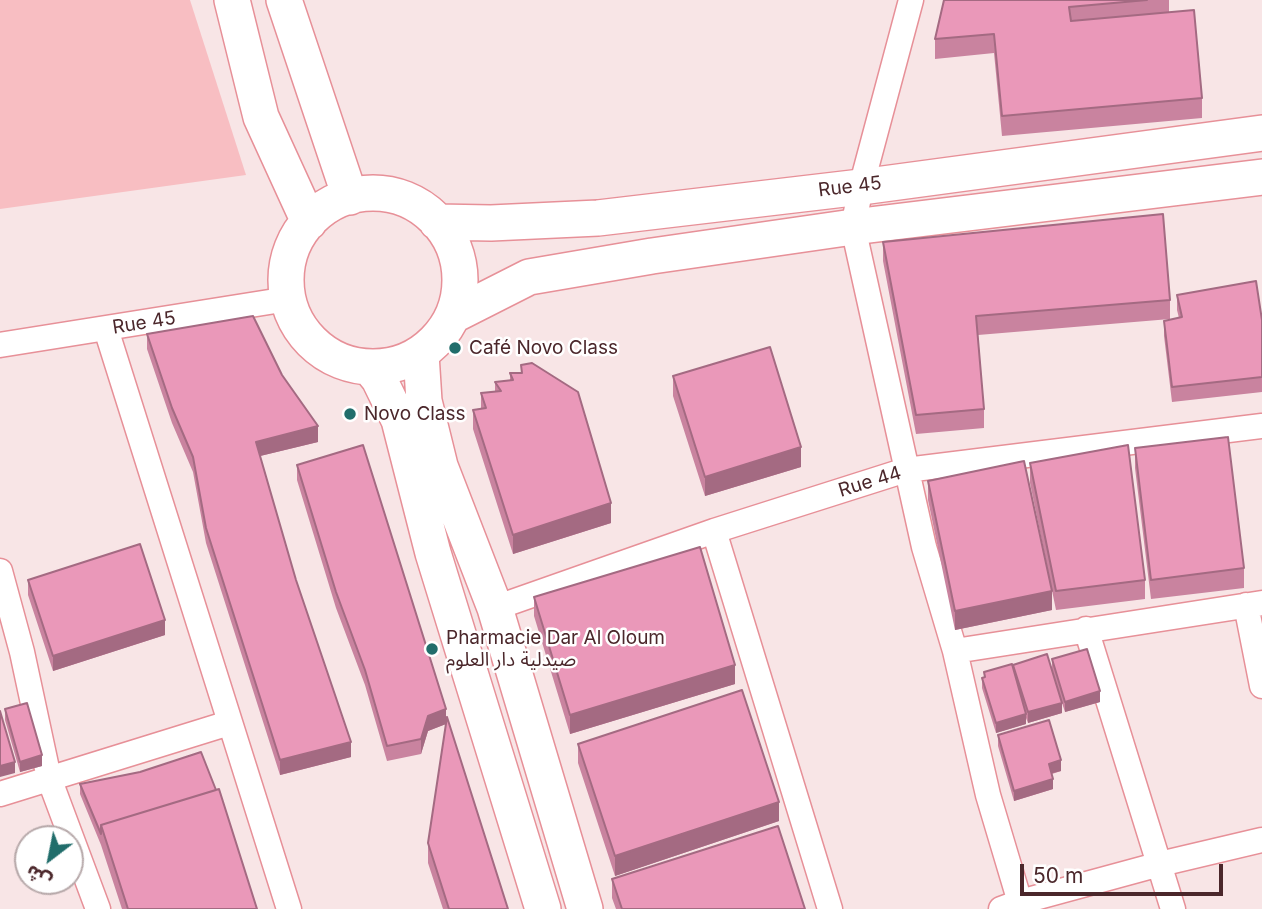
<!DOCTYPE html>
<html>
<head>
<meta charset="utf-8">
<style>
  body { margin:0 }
  #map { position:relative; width:1262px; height:909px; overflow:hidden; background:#f8e5e6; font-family:Inter,"Noto Sans Arabic",sans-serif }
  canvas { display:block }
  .north { position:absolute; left:14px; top:825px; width:70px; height:70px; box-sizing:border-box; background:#fff; border:2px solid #b7a9aa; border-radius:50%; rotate:212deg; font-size:19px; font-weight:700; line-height:28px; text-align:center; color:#4b272b }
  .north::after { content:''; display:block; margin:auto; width:24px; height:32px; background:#216d6b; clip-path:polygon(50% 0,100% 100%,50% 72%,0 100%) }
  .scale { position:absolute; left:1020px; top:864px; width:203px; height:32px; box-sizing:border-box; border:4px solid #4b272b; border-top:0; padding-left:9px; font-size:21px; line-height:24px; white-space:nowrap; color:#4b272b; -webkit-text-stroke:5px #fff; paint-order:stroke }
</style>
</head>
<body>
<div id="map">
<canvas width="1262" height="909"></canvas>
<div class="north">ش</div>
<div class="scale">50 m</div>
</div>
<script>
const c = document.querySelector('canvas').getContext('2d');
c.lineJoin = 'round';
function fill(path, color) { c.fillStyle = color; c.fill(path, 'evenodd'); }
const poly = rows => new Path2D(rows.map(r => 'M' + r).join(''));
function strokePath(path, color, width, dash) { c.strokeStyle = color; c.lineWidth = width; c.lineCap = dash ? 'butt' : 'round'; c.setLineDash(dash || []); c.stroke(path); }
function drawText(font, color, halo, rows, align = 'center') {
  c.font = font + ' Inter,"Noto Sans Arabic",sans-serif'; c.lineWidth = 5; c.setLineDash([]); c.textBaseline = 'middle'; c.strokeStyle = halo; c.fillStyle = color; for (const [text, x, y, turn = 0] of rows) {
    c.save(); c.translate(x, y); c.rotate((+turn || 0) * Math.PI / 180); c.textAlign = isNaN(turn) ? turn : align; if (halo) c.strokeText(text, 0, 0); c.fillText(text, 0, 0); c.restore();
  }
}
fill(poly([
  [0,0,190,0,246,175,0,209]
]), '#f8bec2');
const street = poly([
  [911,0,861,187,853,227,924,547,955,651,988,795,1022,909],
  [106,329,289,909],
  [0,345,288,299],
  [714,531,830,909],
  [0,571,22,652,49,778,98,909],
  [1246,605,1262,686],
  [495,608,714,531,906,470,1262,426],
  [1086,629,1173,909],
  [955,651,1262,603],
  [0,794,229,723],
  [1001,909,1020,902,1160,864,1262,840]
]);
const secondary = poly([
  [232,0,261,117,309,222],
  [284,0,350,197],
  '286 280a87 87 0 1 1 174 0a87 87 0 1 1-174 0Z',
  [437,222,491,223,598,218,861,187,1262,133],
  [454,315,529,277,652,256,853,227,1262,177],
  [421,354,424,401,440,466,495,608,585,909],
  [370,368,379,379,399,420,433,553,543,909]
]);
strokePath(street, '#e79098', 27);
strokePath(secondary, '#e79098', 38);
strokePath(street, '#fff', 24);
strokePath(secondary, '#fff', 35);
fill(poly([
  [944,0,1169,0,1169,12,1202,98,1202,118,1002,136,994,53,935,59,935,39],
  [883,242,1170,300,1170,319,978,335,984,409,984,428,916,434,883,261],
  [1177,295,1262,320,1262,392,1172,402,1164,336,1164,321,1179,318,1177,310],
  [147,334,282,375,318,442,260,456,296,580,351,757,280,775,206,543,193,472,172,423,147,349],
  [521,365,611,523,513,554,473,429,473,410,481,409,481,393,495,392,495,382,510,380,510,373,521,373],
  [673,376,801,467,705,496,673,396],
  [1135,448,1244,568,1244,588,1151,599,1135,468],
  [1030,463,1145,580,1145,599,1056,610,1030,483],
  [297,465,446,723,508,909,443,909,428,863,428,843,446,724,428,731,421,754,387,761,365,685,336,608,297,480],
  [928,481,1052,610,955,630,928,500],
  [28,580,165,635,53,671,28,595],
  [534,597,735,684,570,734,534,616],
  [1052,659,1100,702,1065,712,1057,688,1062,713,1028,723,1026,718,1026,724,996,733,982,688,982,678,984,677,984,672,1013,670,1013,665,1052,669],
  [5,709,42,766,20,772,5,720],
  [998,735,1061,771,1052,774,1053,789,1014,801,998,746],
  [578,744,779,821,615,876,578,763],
  [80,784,257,909,122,909,101,845,80,794],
  [612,879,805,909,616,909,612,898]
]), '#c9839f');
fill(poly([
  [318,426,318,442,256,457,256,442],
  [801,447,801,467,705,496,705,477],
  [611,503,611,523,513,554,513,535],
  [1052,591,1052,610,955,630,955,611],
  [165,620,165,635,53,671,53,656],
  [735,665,735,684,570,734,570,715],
  [1100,691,1100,702,1065,712,1065,702],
  [1062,703,1062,713,1028,723,1028,712],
  [446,709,446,724,428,731,421,754,421,739,428,716],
  [1026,714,1026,724,996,733,996,723],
  [351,742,351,757,280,775,280,760],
  [42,755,42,766,20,772,20,762],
  [1061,760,1061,771,1049,774,1049,764],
  [15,762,15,773,0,777,0,766],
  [1053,779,1053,789,1014,801,1014,791],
  [779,802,779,821,615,876,615,856]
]), '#a46a82');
const building = poly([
  [944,0,1147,0,1069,7,1071,21,1194,10,1202,98,1002,116,994,34,935,39,944,0],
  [1163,214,1170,300,976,316,984,409,916,415,883,242,1163,214],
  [1256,281,1262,320,1262,377,1172,387,1164,321,1182,317,1177,295,1256,281],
  [253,316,282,375,318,426,256,442,296,580,351,742,280,760,206,528,193,457,172,408,147,334,253,316],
  [770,347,801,447,705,477,673,376,770,347],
  [532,363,578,392,611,503,513,535,473,410,486,408,481,393,501,391,495,382,513,380,510,373,522,373,521,365,532,363],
  [1228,437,1244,568,1151,580,1135,448,1228,437],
  [363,445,446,709,428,716,421,739,387,746,365,670,336,592,297,465,363,445],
  [1128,445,1145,580,1056,591,1030,463,1128,445],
  [1024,461,1052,591,955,611,928,481,1024,461],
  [140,544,165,620,53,656,28,580,140,544],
  [700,547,735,665,570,715,534,597,700,547],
  [1087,649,1100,691,1065,702,1052,659,1087,649],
  [1047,654,1062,703,1028,712,1013,665,1047,654],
  [1012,664,1026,714,996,723,982,678,985,677,984,672,1012,664],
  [742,690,779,802,615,856,578,744,742,690],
  [27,703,42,755,20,762,5,709,27,703],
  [0,711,15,762,0,766,0,711],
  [447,717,508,909,449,909,428,843,447,717],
  [1049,720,1061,760,1049,764,1053,779,1014,791,998,735,1049,720],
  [201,752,216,790,101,825,101,834,80,784,140,772,201,752],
  [219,789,257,909,128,909,101,825,219,789],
  [778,826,805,909,622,909,612,879,778,826]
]);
fill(building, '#ea98b9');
strokePath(building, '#a46a82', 2);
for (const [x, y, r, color] of [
  [455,348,7,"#216d6b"],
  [350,414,7,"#216d6b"],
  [432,649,7,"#216d6b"]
]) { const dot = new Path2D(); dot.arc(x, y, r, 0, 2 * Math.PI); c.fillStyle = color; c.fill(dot); strokePath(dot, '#fff', 2.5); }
drawText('19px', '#4b272b', '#fff', [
  ["Rue 45",850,187,-7],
  ["Rue 45",144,323,-9],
  ["Rue 44",870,482,-17]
]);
drawText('19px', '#4b272b', '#fff', [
  ["Café Novo Class",469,348],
  ["Novo Class",364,414],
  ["Pharmacie Dar Al Oloum",446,638],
  ["صيدلية دار العلوم",446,660]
], 'left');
</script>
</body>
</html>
